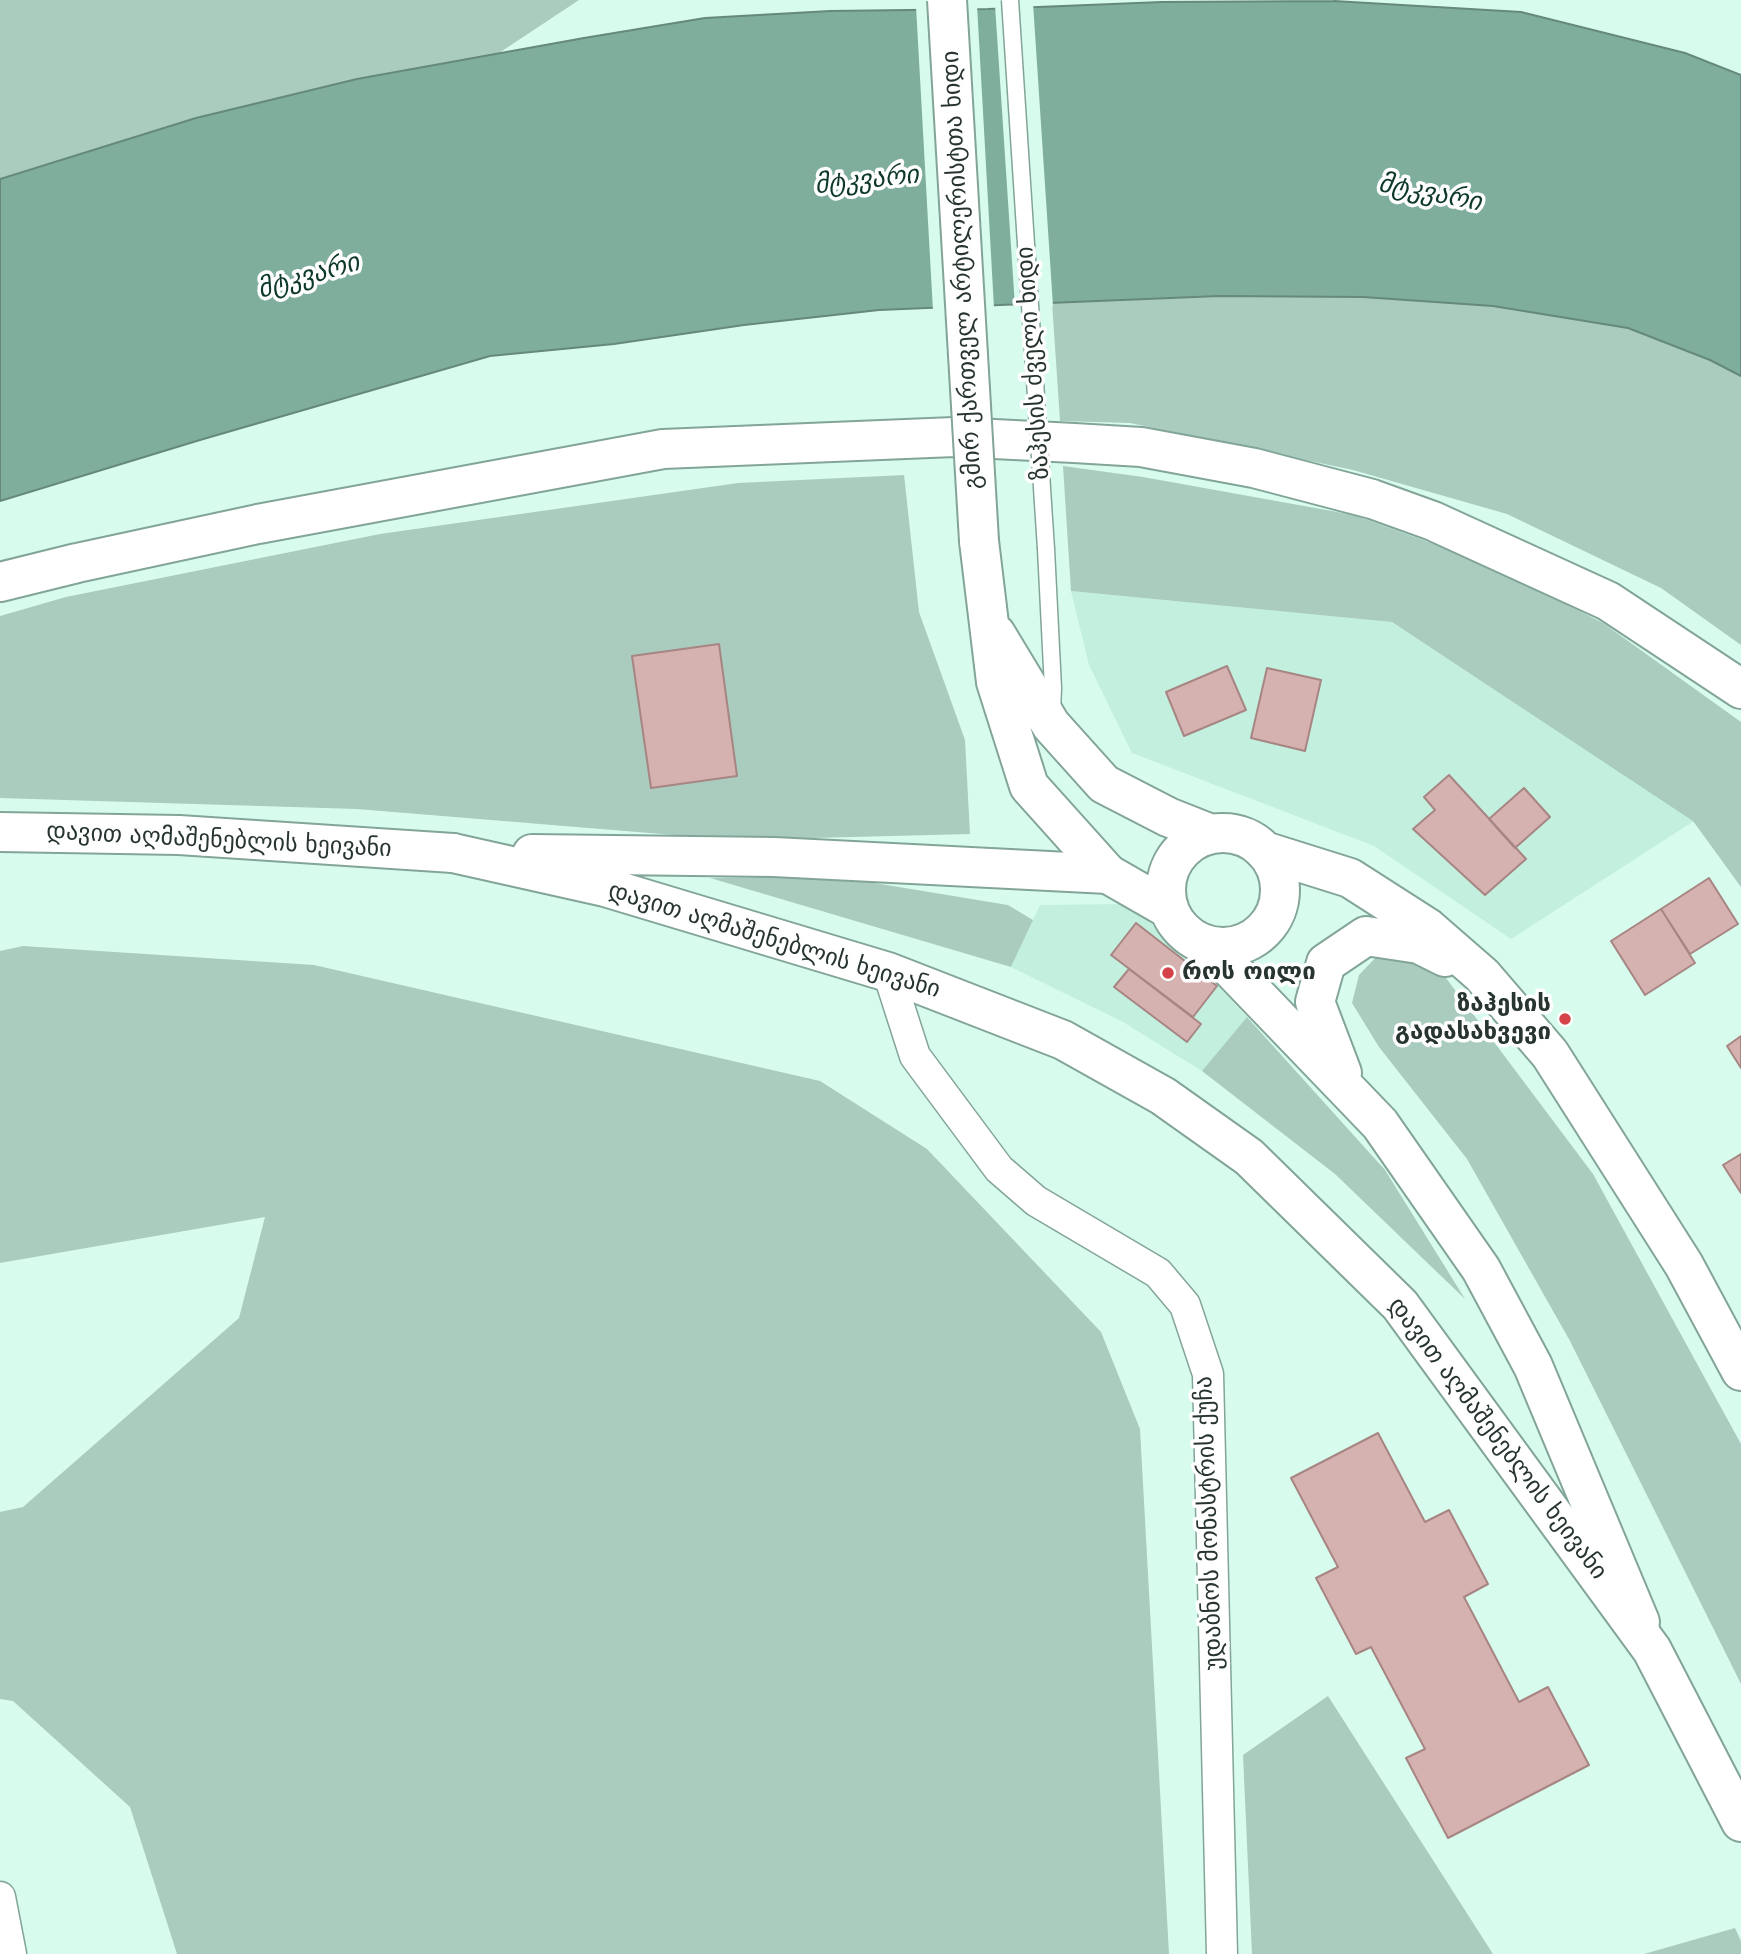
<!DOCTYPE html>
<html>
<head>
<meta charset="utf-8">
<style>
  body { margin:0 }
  canvas { display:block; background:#d7fbed }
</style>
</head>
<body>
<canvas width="1741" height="1954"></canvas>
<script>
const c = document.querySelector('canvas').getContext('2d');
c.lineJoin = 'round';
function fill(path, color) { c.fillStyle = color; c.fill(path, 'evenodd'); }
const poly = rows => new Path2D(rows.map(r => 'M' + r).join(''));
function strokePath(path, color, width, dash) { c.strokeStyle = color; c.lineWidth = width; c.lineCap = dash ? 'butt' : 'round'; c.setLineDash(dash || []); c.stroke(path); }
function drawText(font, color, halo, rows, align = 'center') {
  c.font = font + ' "DejaVu Sans","Noto Sans Georgian",sans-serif'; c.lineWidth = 7; c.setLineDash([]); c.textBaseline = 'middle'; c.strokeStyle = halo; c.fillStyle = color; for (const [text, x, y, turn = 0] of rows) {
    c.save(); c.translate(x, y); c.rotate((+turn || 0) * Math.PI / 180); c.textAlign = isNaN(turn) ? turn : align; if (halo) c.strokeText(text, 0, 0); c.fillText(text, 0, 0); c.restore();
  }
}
fill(poly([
  [1071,591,1392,622,1694,821,1511,939,1374,846,1132,753,1089,665],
  [1127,904,1189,955,1247,1017,1202,1071,1123,1022,1011,967,1040,905]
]), '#c3efde');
fill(poly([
  [0,0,579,0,499,53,357,79,196,118,0,179],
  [1219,296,1363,297,1493,306,1628,328,1710,360,1741,376,1741,645,1661,588,1507,514,1353,470,1130,423,1060,421,1052,302],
  [1063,466,1143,477,1354,515,1483,562,1603,623,1741,722,1741,887,1693,821,1392,622,1071,591],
  [904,475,919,612,965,740,970,834,735,840,357,809,0,798,0,616,66,597,380,534,738,483],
  [832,876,1008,905,1033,920,1011,967,710,878],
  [23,946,314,965,820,1081,927,1149,1101,1332,1140,1429,1169,1954,177,1954,130,1807,13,1701,0,1699,0,1512,23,1507,239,1318,265,1217,0,1263,0,951],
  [1380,953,1408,957,1443,974,1593,1174,1741,1444,1741,1684,1570,1341,1467,1159,1379,1047,1352,1003,1359,975],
  [1247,1017,1385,1170,1465,1299,1335,1174,1202,1071],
  [1328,1696,1493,1954,1252,1954,1243,1755],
  [1735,1928,1741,1941,1741,1954,1644,1954]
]), '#a9ccbf');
const water = poly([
  [1334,1,1521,12,1685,53,1741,75,1741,376,1710,360,1628,328,1493,306,1363,297,1219,296,879,310,744,325,614,344,490,356,200,440,0,501,0,179,196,118,357,79,584,38,705,18,830,11,988,9,1162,2,1334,1]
]);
fill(water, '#7fae9d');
strokePath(water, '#65897c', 2);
fill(poly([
  [1033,3,1053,306,1015,307,995,5],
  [977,5,994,308,933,311,916,6]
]), '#d7fbed');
const building = poly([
  [719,644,737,776,651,788,632,656,719,644],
  [1227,666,1246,710,1184,736,1166,692,1227,666],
  [1267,668,1321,680,1305,751,1251,738,1267,668],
  [1449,775,1526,859,1485,895,1413,829,1435,810,1424,797,1449,775],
  [1524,788,1550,817,1515,848,1489,819,1524,788],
  [1709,878,1738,924,1690,954,1661,909,1709,878],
  [1661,909,1695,963,1645,995,1611,941,1661,909],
  [1136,923,1217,986,1193,1017,1111,955,1136,923],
  [1129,969,1201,1024,1187,1042,1114,987,1129,969],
  [1741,1036,1741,1068,1727,1046,1741,1036],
  [1741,1154,1741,1193,1723,1165,1741,1154],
  [1378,1433,1425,1522,1449,1510,1488,1584,1464,1597,1519,1702,1548,1687,1589,1765,1448,1838,1406,1758,1425,1749,1371,1647,1356,1654,1316,1578,1338,1567,1291,1478,1378,1433]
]);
fill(building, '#d5b2b0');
strokePath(building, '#a78583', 2);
const service = poly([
  [1046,549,1053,688,1052,712]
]);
const minor = poly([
  [888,972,915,1056,999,1169,1036,1201,1158,1273,1185,1305,1208,1374,1222,1954],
  [0,1897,11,1954]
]);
const primary = poly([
  [979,541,996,682,1029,786,1108,874,1169,909],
  [996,634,1051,725,1104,784,1168,817,1211,834],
  '1166 890a57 57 0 1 1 114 0a57 57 0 1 1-114 0Z',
  [1264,851,1350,878,1428,928,1482,975,1550,1054,1684,1265,1741,1371],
  [1208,945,1380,1124,1481,1269,1533,1366,1640,1622],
  [1342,1073,1315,1002,1326,963,1366,936,1419,944,1445,957]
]);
const trunk = poly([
  [453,853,605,887,888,972,1063,1040,1163,1096,1249,1157,1400,1305,1652,1650,1741,1822],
  [532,854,774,857,1108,874]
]);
const motorway = poly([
  [0,582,77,563,258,524,663,449,954,437,1074,443,1141,447,1254,468,1372,499,1433,521,1608,601,1741,689],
  [0,832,179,835,453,853]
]);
strokePath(service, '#83a598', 19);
strokePath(minor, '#83a598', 33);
strokePath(primary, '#83a598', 42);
strokePath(trunk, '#83a598', 42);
strokePath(motorway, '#83a598', 42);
strokePath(service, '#fff', 16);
strokePath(minor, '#fff', 30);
strokePath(primary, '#fff', 38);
strokePath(trunk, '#fff', 38);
strokePath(motorway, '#fff', 38);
const serviceBridge = poly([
  [1010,0,1046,549]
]);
const primaryBridge = poly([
  [947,0,979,541]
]);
strokePath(serviceBridge, '#83a598', 19, []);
strokePath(primaryBridge, '#83a598', 42, []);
strokePath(serviceBridge, '#fff', 16);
strokePath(primaryBridge, '#fff', 38);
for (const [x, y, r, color] of [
  [1168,973,7,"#d34349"],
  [1565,1019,7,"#d34349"]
]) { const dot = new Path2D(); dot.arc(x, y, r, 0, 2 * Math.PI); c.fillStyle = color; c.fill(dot); strokePath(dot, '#fefefe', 2.5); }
drawText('24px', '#27342f', '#fefefe', [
  ["გმირ ქართველ არტილერისტთა ხიდი",963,270,-93],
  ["ზაჰესის ძველი ხიდი",1034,363,-94],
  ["დავით აღმაშენებლის ხეივანი",219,841,3],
  ["დავით აღმაშენებლის ხეივანი",774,941,17],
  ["დავით აღმაშენებლის ხეივანი",1497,1439,53],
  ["უდაბნოს მონასტრის ქუჩა",1210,1523,-92]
]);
drawText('bold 24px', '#27342f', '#fefefe', [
  ["როს ოილი",1182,973],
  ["ზაჰესის",1551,1005,"right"],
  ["გადასახვევი",1551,1033,"right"]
], 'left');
drawText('italic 26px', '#0d382b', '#fefefe', [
  ["მტკვარი",867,181,-6],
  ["მტკვარი",1430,194,11],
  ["მტკვარი",309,277,-16]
]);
</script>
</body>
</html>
